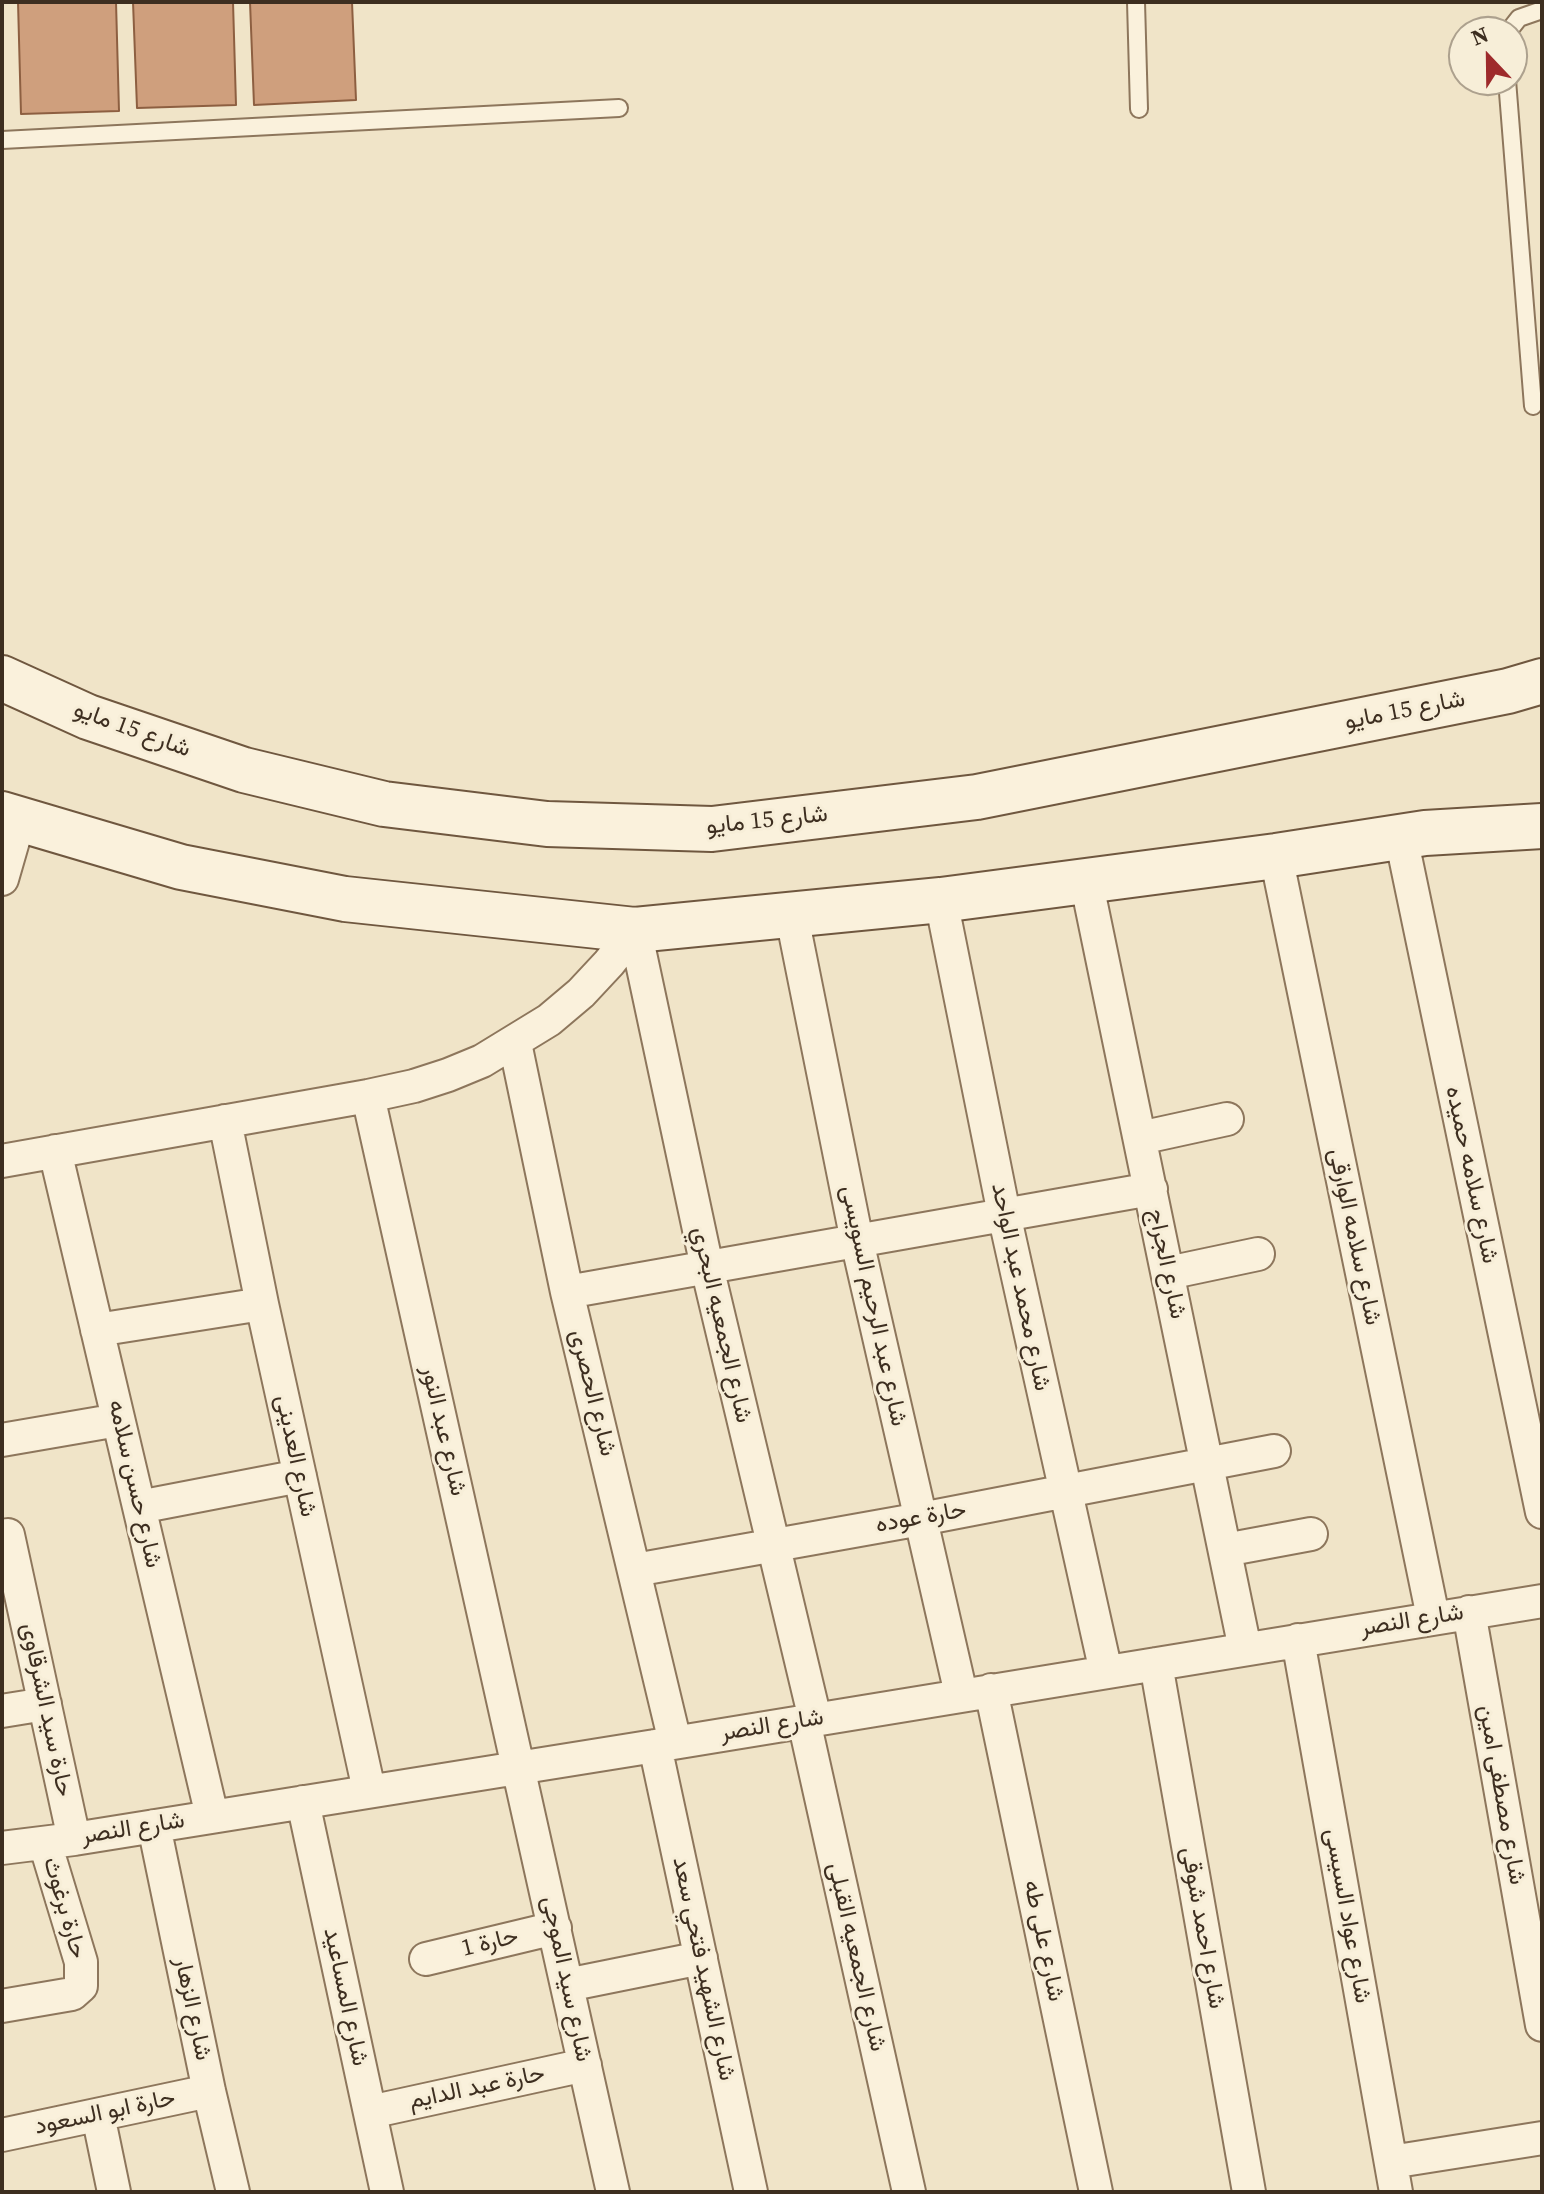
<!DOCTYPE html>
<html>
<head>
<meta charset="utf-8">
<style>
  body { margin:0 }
  #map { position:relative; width:1544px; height:2194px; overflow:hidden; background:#f0e4c8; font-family:"Source Serif 4",serif }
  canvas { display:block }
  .frame { position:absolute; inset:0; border:4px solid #3d2e20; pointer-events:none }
  .north { position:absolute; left:1448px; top:16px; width:80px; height:80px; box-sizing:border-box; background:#f7eed8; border:2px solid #ada18e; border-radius:50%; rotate:338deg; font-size:22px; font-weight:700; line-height:32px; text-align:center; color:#3d2e20 }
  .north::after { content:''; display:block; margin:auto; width:28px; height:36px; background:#9e2a2b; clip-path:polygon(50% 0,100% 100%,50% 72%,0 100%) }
</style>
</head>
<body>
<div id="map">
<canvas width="1544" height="2194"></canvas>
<div class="frame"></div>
<div class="north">N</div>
</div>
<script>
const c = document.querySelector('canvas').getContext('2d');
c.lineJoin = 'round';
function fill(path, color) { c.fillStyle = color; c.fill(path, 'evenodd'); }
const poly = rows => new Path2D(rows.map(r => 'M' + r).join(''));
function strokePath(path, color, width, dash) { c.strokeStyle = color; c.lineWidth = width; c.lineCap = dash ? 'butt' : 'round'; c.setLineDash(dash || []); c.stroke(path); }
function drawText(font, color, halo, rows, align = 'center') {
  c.font = font + ' "Source Serif 4",Vazirmatn,serif'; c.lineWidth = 6; c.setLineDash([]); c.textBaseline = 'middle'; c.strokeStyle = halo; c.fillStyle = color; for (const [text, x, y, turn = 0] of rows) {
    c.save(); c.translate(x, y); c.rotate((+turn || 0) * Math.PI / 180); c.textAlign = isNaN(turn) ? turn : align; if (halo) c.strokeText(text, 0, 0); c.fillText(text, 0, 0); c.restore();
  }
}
const building = poly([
  [18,2,116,2,119,111,21,114,18,2],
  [133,2,233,2,236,105,137,108,133,2],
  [250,2,352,2,356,100,254,105,250,2]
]);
fill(building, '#cf9f7d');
strokePath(building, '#8d5f41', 2);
const lane = poly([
  [1136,2,1139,109],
  [1508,32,1519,18,1542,10],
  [1507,80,1533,406],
  [2,140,619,108]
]);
const street = poly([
  [1401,837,1542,1512],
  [1276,856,1433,1617],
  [2,879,19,820],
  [1086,880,1245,1649],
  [941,900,1004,1214,1106,1672],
  [792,917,857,1241,961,1694],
  [635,930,707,1267,815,1719],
  [515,1043,567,1292,675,1742],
  [368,1096,613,2192],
  [225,1121,262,1304,369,1790],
  [1140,1138,1227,1119],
  [55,1151,212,1816],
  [2,1161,368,1096,414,1086,448,1075,482,1061,549,1020,581,993,609,963,635,930],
  [1168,1273,1258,1254],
  [567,1292,1151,1189],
  [97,1330,262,1304],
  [2,1440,118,1420],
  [139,1507,300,1476],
  [8,1535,74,1839],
  [1225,1550,1311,1534],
  [635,1570,921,1519,1274,1451],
  [1469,1612,1542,2025],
  [1298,1640,1396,2192],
  [1156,1664,1249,2192],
  [991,1690,1096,2192],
  [2,1711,45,1704],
  [804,1721,909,2192],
  [655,1746,751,2192],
  [303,1802,387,2192],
  [154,1826,209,2091,233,2192],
  [2,1848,74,1839,655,1746,1542,1601],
  [426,1959,555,1928],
  [567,1985,701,1958],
  [2,2006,72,1994,81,1986,81,1962,45,1843],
  [370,2112,585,2065],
  [98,2115,114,2192],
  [2,2135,209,2091],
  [1391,2162,1542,2138]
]);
const secondary = poly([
  [2,678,88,717,244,770,384,804,547,824,712,829,977,797,1508,691,1542,681],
  [2,814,181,867,345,899,635,930,941,900,1276,856,1425,833,1542,826]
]);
strokePath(lane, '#8d765c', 20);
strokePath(street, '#8d765c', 36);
strokePath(secondary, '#6f573f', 48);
strokePath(lane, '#faf1dc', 16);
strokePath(street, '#faf1dc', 32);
strokePath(secondary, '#faf1dc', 44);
drawText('24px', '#3d2e20', '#f7eed8', [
  ["شارع 15 مايو",1405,711,-11],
  ["شارع 15 مايو",132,730,20],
  ["شارع 15 مايو",767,821,-6],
  ["شارع سلامه حميده",1471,1175,78],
  ["شارع سلامه الوارقى",1354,1237,78],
  ["شارع الجراج",1166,1264,78],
  ["شارع محمد عبد الواحد",1020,1287,78],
  ["شارع عبد الرحيم السويسى",873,1306,78],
  ["شارع الجمعيه البحري",721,1325,77],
  ["شارع الحصرى",592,1393,76],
  ["شارع عبد النور",443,1431,77],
  ["شارع العدينى",295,1456,78],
  ["شارع حسن سلامه",134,1484,77],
  ["حارة عوده",921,1518,-10],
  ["شارع النصر",1412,1621,-9],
  ["حارة سيد الشرقاوى",46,1710,78],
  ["شارع النصر",772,1726,-9],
  ["شارع مصطفى امين",1501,1795,80],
  ["شارع النصر",133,1829,-9],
  ["حارة برغوث",64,1908,74],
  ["شارع عواد السيسى",1347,1916,80],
  ["شارع احمد شوقى",1202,1928,80],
  ["شارع على طه",1043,1941,78],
  ["حارة 1",490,1943,-14],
  ["شارع الجمعيه القبلى",856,1957,77],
  ["شارع الشهيد فتحي سعد",703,1969,78],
  ["شارع سيد الموجى",566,1979,78],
  ["شارع المساعيد",345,1997,78],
  ["شارع الزهار",192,2009,78],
  ["حارة عبد الدايم",477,2088,-12],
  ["حارة ابو السعود",105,2113,-12]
]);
</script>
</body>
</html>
